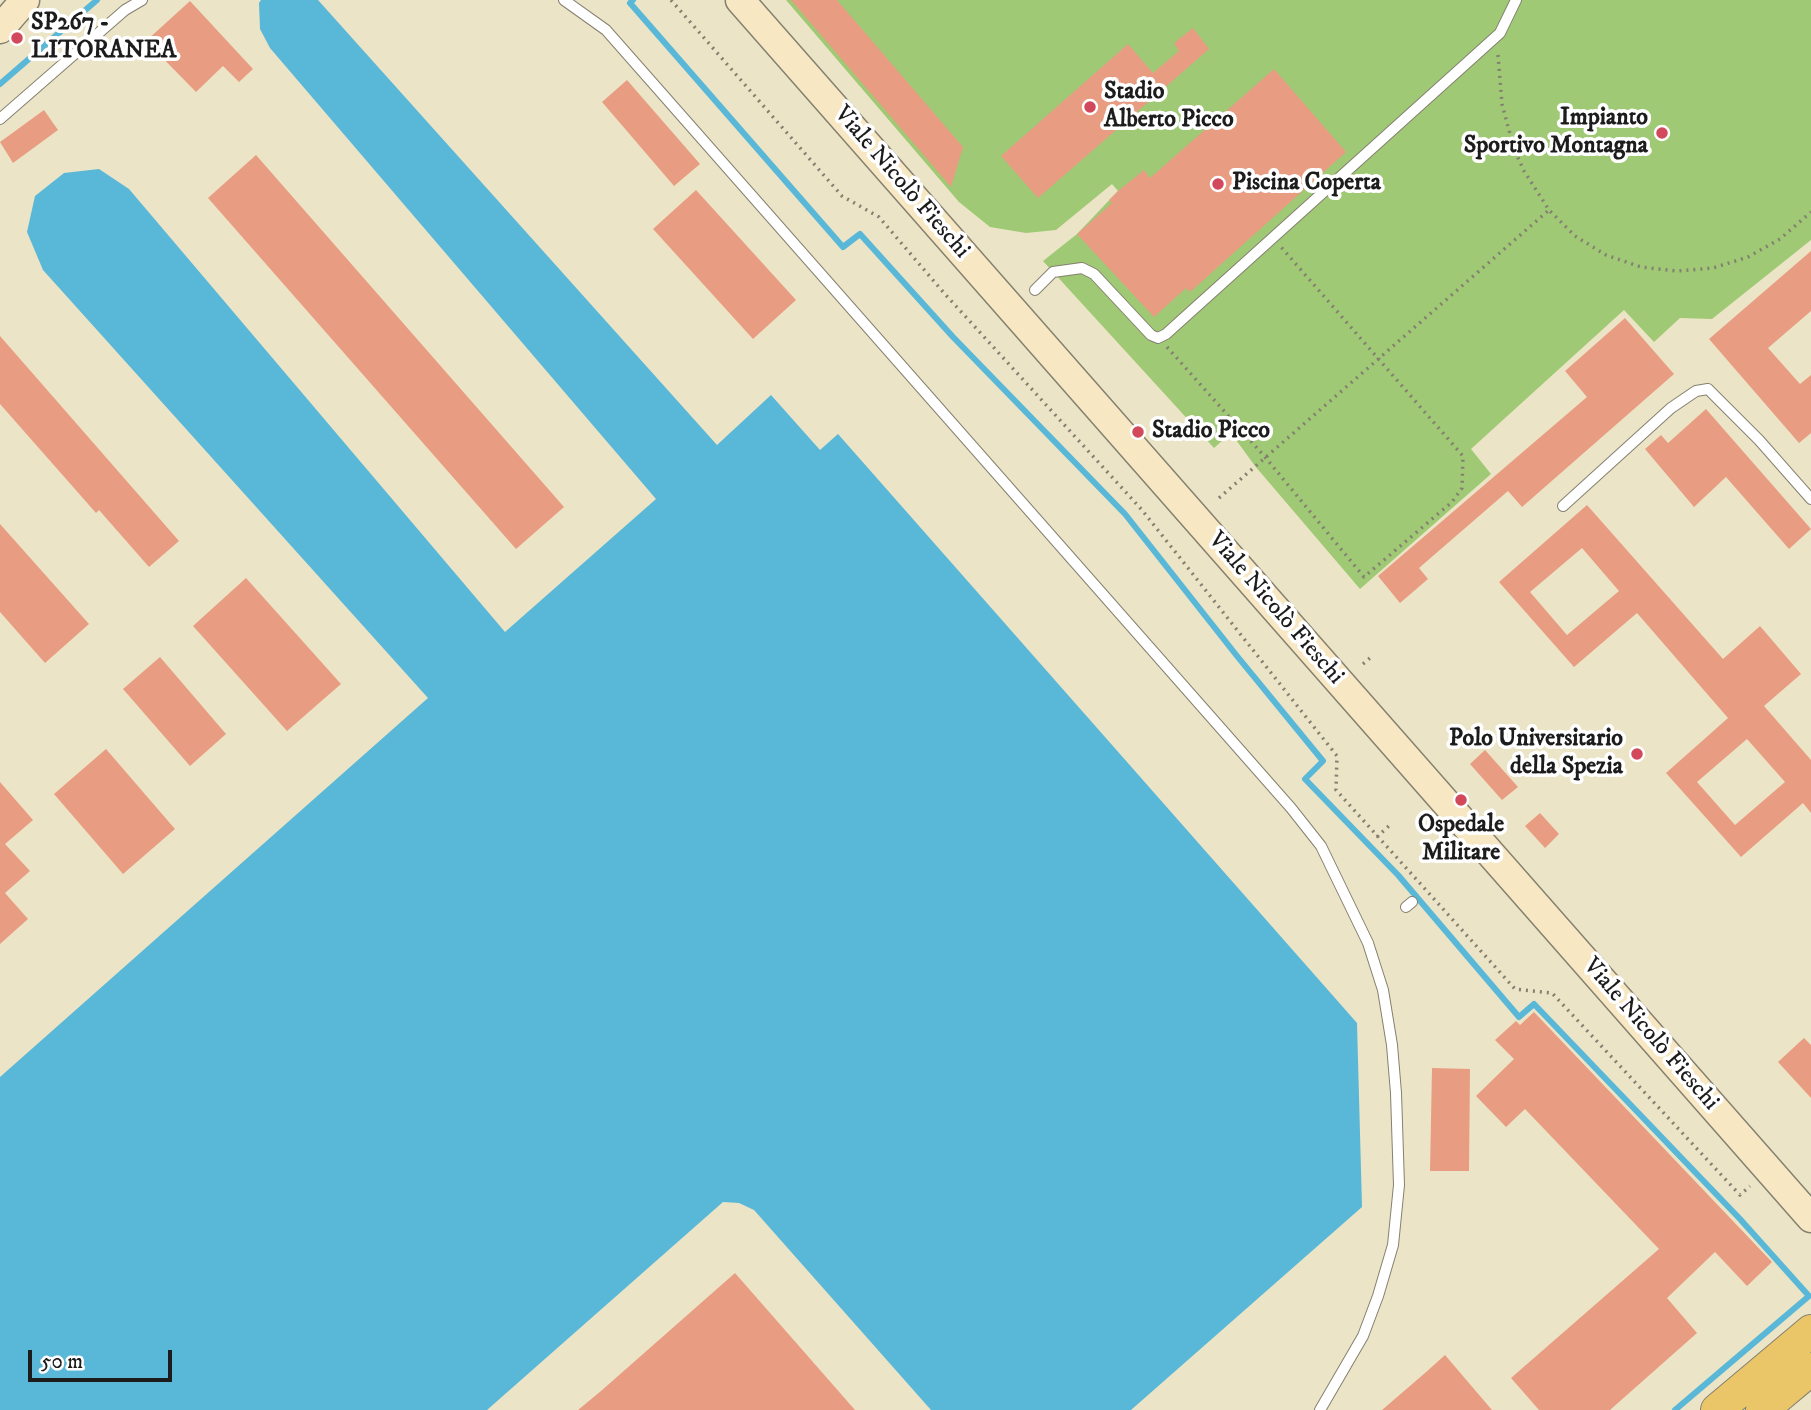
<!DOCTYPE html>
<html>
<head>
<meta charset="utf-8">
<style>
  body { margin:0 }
  #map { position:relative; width:1811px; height:1410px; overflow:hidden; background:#ece4c6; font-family:"IM FELL DW Pica",serif }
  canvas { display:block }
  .scale { position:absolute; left:28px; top:1350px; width:144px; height:32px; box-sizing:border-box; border:4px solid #1c1c1c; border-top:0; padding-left:9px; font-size:21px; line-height:24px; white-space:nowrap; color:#1c1c1c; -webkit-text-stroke:5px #fff; paint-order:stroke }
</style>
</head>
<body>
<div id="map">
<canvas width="1811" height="1410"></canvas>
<div class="scale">50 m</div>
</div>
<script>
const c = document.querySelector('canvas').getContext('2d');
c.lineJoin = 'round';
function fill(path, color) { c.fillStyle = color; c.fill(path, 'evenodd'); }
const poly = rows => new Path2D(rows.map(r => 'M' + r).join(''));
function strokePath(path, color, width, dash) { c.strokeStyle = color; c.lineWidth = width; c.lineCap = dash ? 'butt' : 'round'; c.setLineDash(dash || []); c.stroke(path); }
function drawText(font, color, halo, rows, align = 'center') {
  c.font = font + ' "IM FELL DW Pica",serif'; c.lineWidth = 7; c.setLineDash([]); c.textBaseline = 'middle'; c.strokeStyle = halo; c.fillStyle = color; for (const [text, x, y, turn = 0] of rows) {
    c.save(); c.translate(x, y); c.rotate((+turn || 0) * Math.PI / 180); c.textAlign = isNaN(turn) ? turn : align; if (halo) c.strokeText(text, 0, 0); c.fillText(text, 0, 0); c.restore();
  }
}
fill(poly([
  [786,0,1811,0,1811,240,1712,319,1680,318,1654,342,1624,310,1471,449,1491,474,1360,589,1255,466,1231,433,1214,448,1043,261,1077,234,1118,191,1112,184,1056,230,1026,233,990,227,959,202]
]), '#a0c975');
fill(poly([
  [261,0,318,0,717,445,771,395,820,450,838,434,1357,1023,1362,1207,1131,1410,931,1410,754,1210,739,1203,723,1202,487,1410,0,1410,0,1077,428,698,43,270,27,232,35,196,64,173,99,169,129,189,505,632,656,499,270,48,260,29,259,3]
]), '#59b7d7');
strokePath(poly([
  [633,0,630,3,843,247,860,234,953,337,1125,514,1237,656,1323,761,1305,779,1398,875,1519,1017,1534,1004,1740,1219,1809,1296,1675,1410],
  [0,84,97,0]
]), '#59b7d7', 6);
fill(poly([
  [791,0,837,0,963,147,951,187],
  [190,1,253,69,239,82,223,66,196,92,146,41],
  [1193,28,1209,49,1038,198,1001,156,1128,44,1153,73,1179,51,1174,43],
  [1274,69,1346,152,1190,292,1186,288,1154,317,1077,234,1112,203,1109,200,1118,191,1144,170,1150,178],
  [627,80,700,164,674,186,602,102],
  [44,110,58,130,13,163,0,142],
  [256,155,564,507,516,549,208,198],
  [696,190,796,300,753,339,653,229],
  [1811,251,1811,311,1768,348,1800,384,1811,375,1811,433,1799,443,1709,339],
  [1625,318,1674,374,1522,507,1508,491,1419,568,1428,579,1400,603,1378,576,1587,397,1565,371],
  [0,336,179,541,149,567,99,510,96,513,0,404],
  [1706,409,1811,529,1789,549,1726,477,1694,507,1645,449,1661,435,1668,443],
  [1587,505,1723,659,1760,626,1801,674,1764,706,1811,760,1811,813,1803,803,1741,857,1666,773,1728,718,1637,613,1574,667,1499,582],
  [1582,548,1619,591,1567,635,1530,592],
  [1747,739,1785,782,1735,825,1697,782],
  [0,524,89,624,45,663,0,612],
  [246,578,341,684,287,731,193,626],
  [160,657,226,734,190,766,123,689],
  [106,749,175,829,123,874,54,794],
  [1485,750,1518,787,1502,800,1470,764],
  [0,782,33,820,5,844,30,871,5,893,28,919,0,944],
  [1540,813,1559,834,1545,848,1525,826],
  [1534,1012,1772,1262,1747,1286,1715,1252,1667,1298,1697,1333,1610,1410,1539,1410,1511,1378,1659,1249,1525,1109,1506,1127,1476,1096,1514,1059,1495,1040,1516,1021,1520,1025],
  [1804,1038,1811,1045,1811,1098,1778,1062],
  [1432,1068,1470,1069,1469,1171,1430,1171],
  [735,1273,855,1410,578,1410,601,1391],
  [1445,1355,1492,1410,1382,1410,1425,1373]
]), '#e89d82');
const service = poly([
  [564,0,606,30,1291,808,1321,846,1368,943,1383,990,1392,1045,1396,1093,1399,1185,1393,1245,1378,1296,1363,1336,1320,1410],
  [0,119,125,10,142,0],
  [1035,290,1053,272,1082,268,1094,274,1151,335,1158,338,1166,334,1500,33,1516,0],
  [1563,506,1671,408,1696,391,1708,389,1759,440,1811,499],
  [1406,907,1412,902]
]);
const secondary = poly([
  [740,0,1811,1218],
  [0,29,25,0]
]);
const primary = poly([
  [1717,1410,1811,1331],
  [1762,1410,1811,1369]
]);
strokePath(service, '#848071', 12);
strokePath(secondary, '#848071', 31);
strokePath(primary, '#848071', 34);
strokePath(poly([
  [671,0,842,196,879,217,944,293,1142,510,1337,756,1336,790,1515,989,1552,993,1740,1195,1750,1186],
  [1498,55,1502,104,1514,149,1524,171,1549,210,1575,236,1606,255,1641,267,1677,271,1713,268,1748,257,1780,239,1811,212],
  [1167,347,1265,457,1364,577,1452,502,1462,488,1463,456,1281,247],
  [1219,498,1549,210],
  [1363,664,1370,658],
  [1377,837,1391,824]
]), '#848071', 3.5, [2, 5]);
strokePath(service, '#fff', 10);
strokePath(secondary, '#f7e8c3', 28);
strokePath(primary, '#ebc669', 32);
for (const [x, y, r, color] of [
  [17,38,7,"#d1495b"],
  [1090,107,7,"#d1495b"],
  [1662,133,7,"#d1495b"],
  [1218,184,7,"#d1495b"],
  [1138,432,7,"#d1495b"],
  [1637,754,7,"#d1495b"],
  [1461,800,7,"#d1495b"]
]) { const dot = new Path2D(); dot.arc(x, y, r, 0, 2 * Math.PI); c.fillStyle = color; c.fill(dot); strokePath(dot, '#fff', 2.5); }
drawText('bold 24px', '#1c1c1c', '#fff', [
  ["SP267 -",31,24],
  ["LITORANEA",31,52],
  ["Stadio",1104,93],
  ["Alberto Picco",1104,121],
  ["Impianto",1648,119,"right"],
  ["Sportivo Montagna",1648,147,"right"],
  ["Piscina Coperta",1232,184],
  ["Stadio Picco",1152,432],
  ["Polo Universitario",1623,740,"right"],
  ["della Spezia",1623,768,"right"],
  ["Ospedale",1461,826,"center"],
  ["Militare",1461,854,"center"]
], 'left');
drawText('24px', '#1c1c1c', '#fff', [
  ["Viale Nicolò Fieschi",901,183,49],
  ["Viale Nicolò Fieschi",1275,609,49],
  ["Viale Nicolò Fieschi",1650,1035,49]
]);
</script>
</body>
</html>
